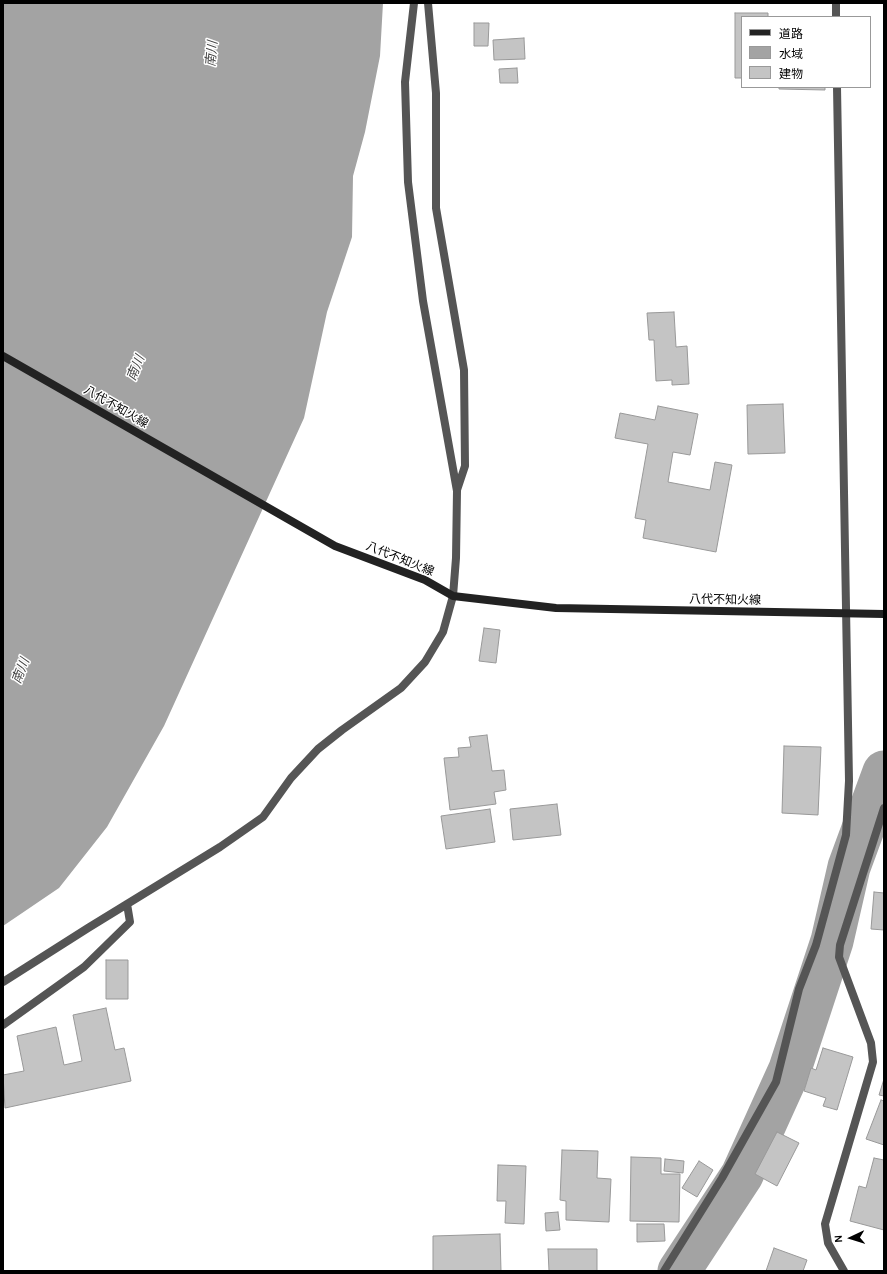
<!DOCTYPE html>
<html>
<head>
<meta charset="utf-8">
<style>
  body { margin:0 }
  #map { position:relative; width:887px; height:1274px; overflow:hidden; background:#fff; font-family:Karla,"Noto Sans JP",sans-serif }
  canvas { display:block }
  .frame { position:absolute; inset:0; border:4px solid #000; pointer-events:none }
  .legend { position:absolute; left:741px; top:16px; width:130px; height:72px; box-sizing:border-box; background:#fff; border:1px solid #999; margin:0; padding:5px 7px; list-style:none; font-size:12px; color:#000 }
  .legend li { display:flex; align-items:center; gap:8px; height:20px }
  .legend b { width:20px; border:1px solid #999 }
  .north { position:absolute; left:831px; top:1218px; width:40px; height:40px; -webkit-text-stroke:3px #fff; paint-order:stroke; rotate:266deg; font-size:11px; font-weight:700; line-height:16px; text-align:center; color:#000 }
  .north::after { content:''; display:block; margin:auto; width:14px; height:18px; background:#000; clip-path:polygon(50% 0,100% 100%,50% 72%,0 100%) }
</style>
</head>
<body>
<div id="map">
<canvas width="887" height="1274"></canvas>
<div class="frame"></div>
<ul class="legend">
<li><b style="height:5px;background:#222"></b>道路</li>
<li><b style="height:11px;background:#a3a3a3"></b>水域</li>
<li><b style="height:11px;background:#c4c4c4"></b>建物</li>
</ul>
<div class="north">N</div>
</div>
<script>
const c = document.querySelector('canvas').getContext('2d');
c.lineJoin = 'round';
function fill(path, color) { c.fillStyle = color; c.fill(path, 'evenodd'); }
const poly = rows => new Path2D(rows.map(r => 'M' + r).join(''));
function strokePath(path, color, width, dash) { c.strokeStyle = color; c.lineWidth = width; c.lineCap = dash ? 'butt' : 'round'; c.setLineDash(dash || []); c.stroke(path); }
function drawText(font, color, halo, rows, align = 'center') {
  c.font = font + ' Karla,"Noto Sans JP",sans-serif'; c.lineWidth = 3; c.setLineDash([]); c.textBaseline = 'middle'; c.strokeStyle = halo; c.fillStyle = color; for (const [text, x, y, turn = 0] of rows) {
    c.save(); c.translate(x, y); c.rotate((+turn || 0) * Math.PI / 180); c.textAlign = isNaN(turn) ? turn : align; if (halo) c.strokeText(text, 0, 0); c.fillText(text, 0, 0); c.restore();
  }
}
fill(poly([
  [3,3,383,3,380,56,365,132,353,176,352,237,327,312,304,418,164,726,107,827,59,888,3,926]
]), '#a3a3a3');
strokePath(poly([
  [679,1271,742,1175,790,1069,832,941,849,867,884,772]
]), '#a3a3a3', 43);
const building = poly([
  [735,13,768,13,768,17,742,17,742,78,735,78,735,13],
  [474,23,489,23,488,46,474,46,474,23],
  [524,38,525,59,494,60,493,40,524,38],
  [517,68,518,83,500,83,499,69,517,68],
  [779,87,825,87,825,90,779,89,779,87],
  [674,312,676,347,687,346,689,384,672,385,672,380,656,381,654,340,649,340,647,313,674,312],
  [783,404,785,453,748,454,747,405,783,404],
  [658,406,698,414,690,455,673,452,668,482,710,490,715,462,732,465,716,552,643,538,646,520,635,518,648,444,615,438,620,413,655,420,658,406],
  [484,628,500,630,496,663,479,661,484,628],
  [487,735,492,771,504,770,506,790,494,792,496,804,450,810,444,758,459,757,458,748,471,747,469,737,487,735],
  [784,746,821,747,818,815,782,813,784,746],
  [557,804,561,835,513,840,510,809,557,804],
  [490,809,495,842,446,849,441,816,490,809],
  [874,892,884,893,884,930,871,929,874,892],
  [106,960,128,960,128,999,106,999,106,960],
  [106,1008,115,1050,124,1048,131,1081,5,1108,3,1075,24,1071,17,1036,56,1027,64,1065,82,1061,73,1015,106,1008],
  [823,1048,853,1057,837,1110,823,1106,826,1098,804,1091,811,1068,816,1070,823,1048],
  [884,1079,884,1096,879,1095,884,1079],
  [881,1100,884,1101,884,1145,866,1139,881,1100],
  [777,1132,799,1143,777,1186,755,1174,777,1132],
  [562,1150,598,1151,597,1178,611,1179,609,1222,566,1220,566,1201,560,1200,562,1150],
  [631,1157,661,1158,661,1174,680,1174,679,1222,630,1221,631,1157],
  [874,1158,884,1160,884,1230,850,1221,859,1186,866,1188,874,1158],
  [665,1159,684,1161,683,1173,664,1171,665,1159],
  [699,1161,713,1170,697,1197,682,1188,699,1161],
  [498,1165,526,1166,524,1224,505,1223,506,1201,497,1201,498,1165],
  [558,1212,560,1230,546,1231,545,1213,558,1212],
  [637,1224,664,1224,665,1241,637,1242,637,1224],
  [500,1234,501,1271,433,1271,433,1236,500,1234],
  [774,1248,807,1260,803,1271,766,1271,774,1248],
  [548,1249,597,1249,597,1271,549,1271,548,1249]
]);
fill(building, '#c4c4c4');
strokePath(building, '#999', 1);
strokePath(poly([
  [428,3,436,93,436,208,464,370,465,466,457,490],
  [836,3,836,17],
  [3,982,88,928,220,847,263,817,291,778,318,749,342,730,401,688,425,662,443,632,453,596,456,558,457,491,423,301,408,182,405,82,414,3],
  [3,1025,84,967,130,922,127,904],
  [664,1271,722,1178,776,1082,799,989,816,945,846,835,849,781,837,87],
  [844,1271,828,1243,825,1224,873,1062,871,1043,839,957,840,945,884,808]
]), '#555', 8);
strokePath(poly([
  [3,356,335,546,425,580,453,596,556,608,884,614]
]), '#222', 8);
drawText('12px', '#000', '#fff', [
  ["八代不知火線",116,407,30],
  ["八代不知火線",400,559,22],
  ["八代不知火線",725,600,1]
]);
drawText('italic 13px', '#444', '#fff', [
  ["南川",212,54,-85],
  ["南川",136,368,-68],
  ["南川",21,671,-69]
]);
</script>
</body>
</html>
